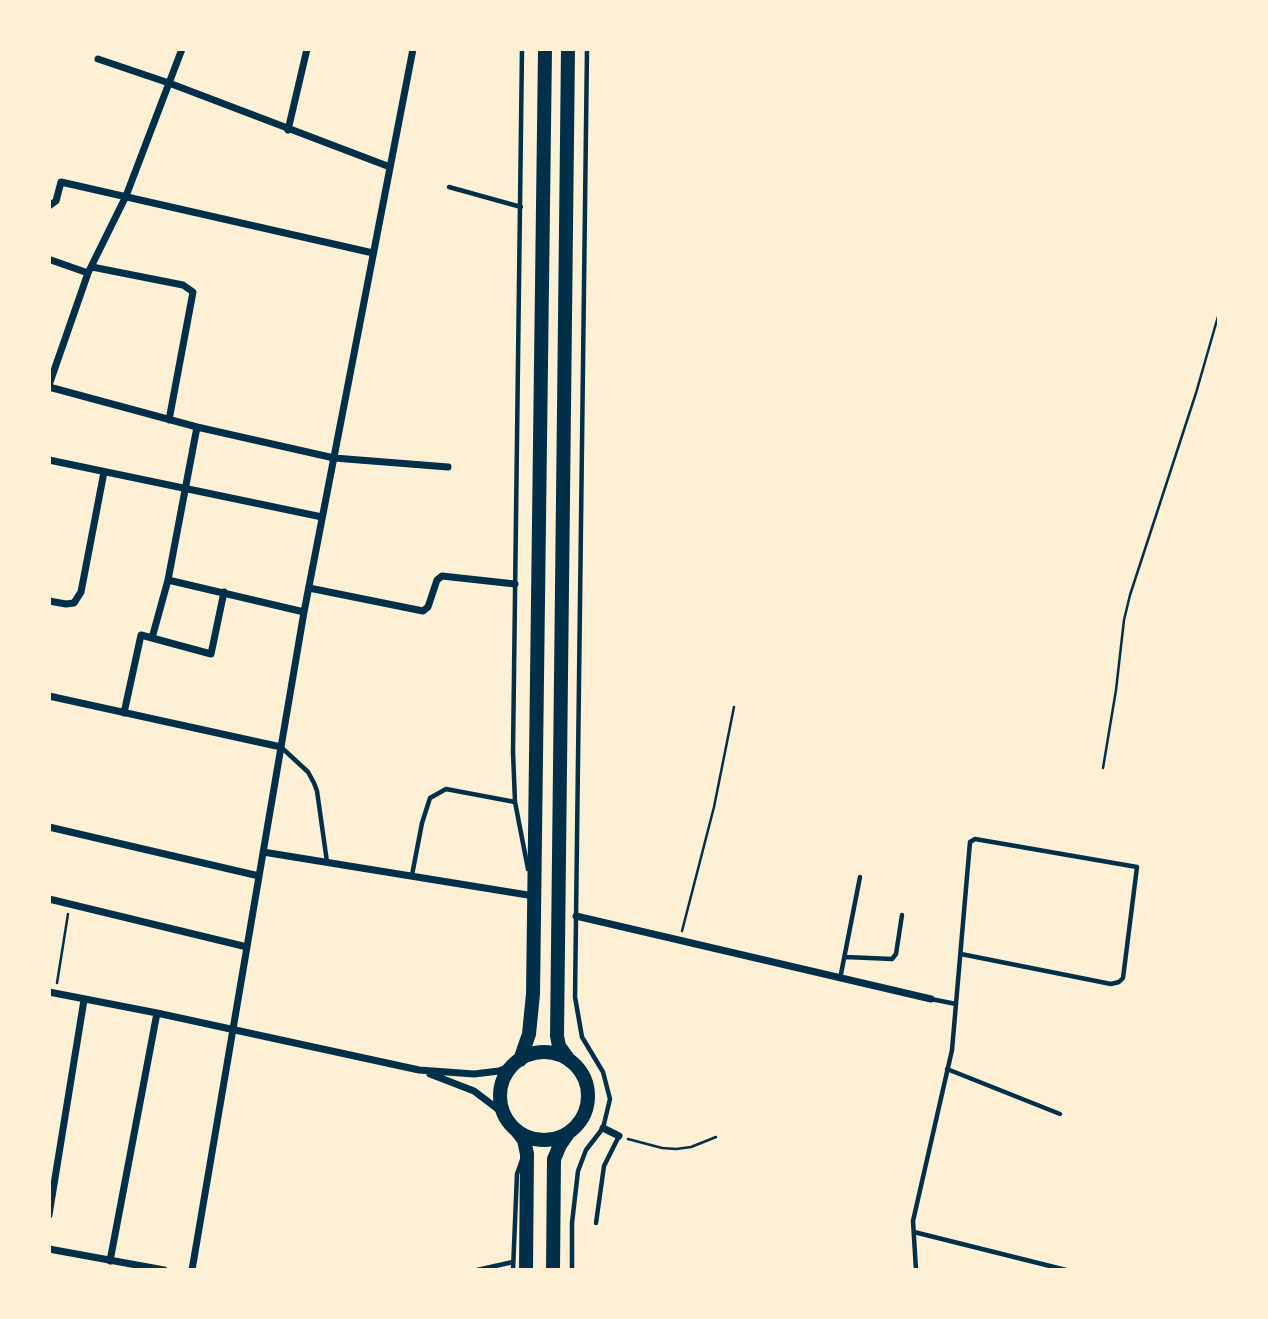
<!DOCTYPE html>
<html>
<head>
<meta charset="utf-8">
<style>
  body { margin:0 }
  #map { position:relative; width:1268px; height:1319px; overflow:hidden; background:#fdf0d5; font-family:Helvetica,sans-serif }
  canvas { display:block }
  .frame { position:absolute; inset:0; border:51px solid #fdf0d5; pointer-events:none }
</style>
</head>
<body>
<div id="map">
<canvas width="1268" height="1319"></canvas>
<div class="frame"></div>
</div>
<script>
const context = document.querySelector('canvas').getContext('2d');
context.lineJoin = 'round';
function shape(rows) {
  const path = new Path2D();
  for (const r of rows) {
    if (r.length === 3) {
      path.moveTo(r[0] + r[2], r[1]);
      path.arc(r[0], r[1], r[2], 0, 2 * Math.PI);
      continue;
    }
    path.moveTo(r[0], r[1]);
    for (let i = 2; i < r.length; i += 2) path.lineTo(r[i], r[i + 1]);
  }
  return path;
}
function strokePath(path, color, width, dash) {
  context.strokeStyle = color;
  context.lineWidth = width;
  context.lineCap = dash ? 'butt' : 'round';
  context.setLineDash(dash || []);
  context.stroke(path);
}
const path = shape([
  [1103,768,1116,690,1124,620,1130,595,1196,393,1219,313],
  [682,931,714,807,734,707],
  [57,983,68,914],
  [628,1139,662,1148,676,1149,691,1147,716,1137]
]);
const service = shape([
  [522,49,513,752,515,802,528,869],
  [449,187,521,207],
  [281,747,308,772,314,783,317,791,327,862],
  [412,875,422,823,430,798,446,789,515,802],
  [846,957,892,959,896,954,902,915],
  [840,979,860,877],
  [931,999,956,1004],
  [947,1069,1060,1114],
  [596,1223,604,1166,619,1136],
  [914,1232,1066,1270],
  [477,1270,513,1262],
  [513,1270,517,1174,522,1160],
  [572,1270,572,1223,578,1171,586,1150,603,1128,610,1099,603,1072,582,1037,575,997,587,49],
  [916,1270,913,1221,952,1050,970,842,975,839,1137,867,1123,978,1119,982,1111,984,961,954]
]);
const minor = shape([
  [98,59,169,83,390,167],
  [288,130,307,49],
  [49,206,56,201,61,182,373,253],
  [51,260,88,273],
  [92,267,183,285,193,292,169,420],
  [49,385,88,273,126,196,182,49],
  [49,387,197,427,334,458,448,467],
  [49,460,322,517],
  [168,580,304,612],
  [309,588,423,611,428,607,437,580,442,576,515,584],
  [49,601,66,604,74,603,81,592,104,472],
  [152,638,168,580,197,427],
  [49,696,281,747],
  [124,713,141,635,211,654,224,592],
  [49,827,259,876],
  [263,852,534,896],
  [49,899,247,947],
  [576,916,931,999],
  [49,992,157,1013,419,1070,474,1074,499,1071,514,1065],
  [430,1074,474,1091,503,1113],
  [603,1128,619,1136],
  [49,1215,84,1000],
  [49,1249,164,1270],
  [110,1261,157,1013],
  [192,1270,304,612,413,49]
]);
const primary = shape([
  [568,49,557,1036,559,1046,569,1060],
  [544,1096,44],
  [520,1060,529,1034,533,994,545,49],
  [517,1131,524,1140,527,1154,526,1270],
  [553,1270,554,1159,560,1145,567,1135]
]);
strokePath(path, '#003049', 2.5);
strokePath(service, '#003049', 4.5);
strokePath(minor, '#003049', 7);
strokePath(primary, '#003049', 14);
</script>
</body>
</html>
